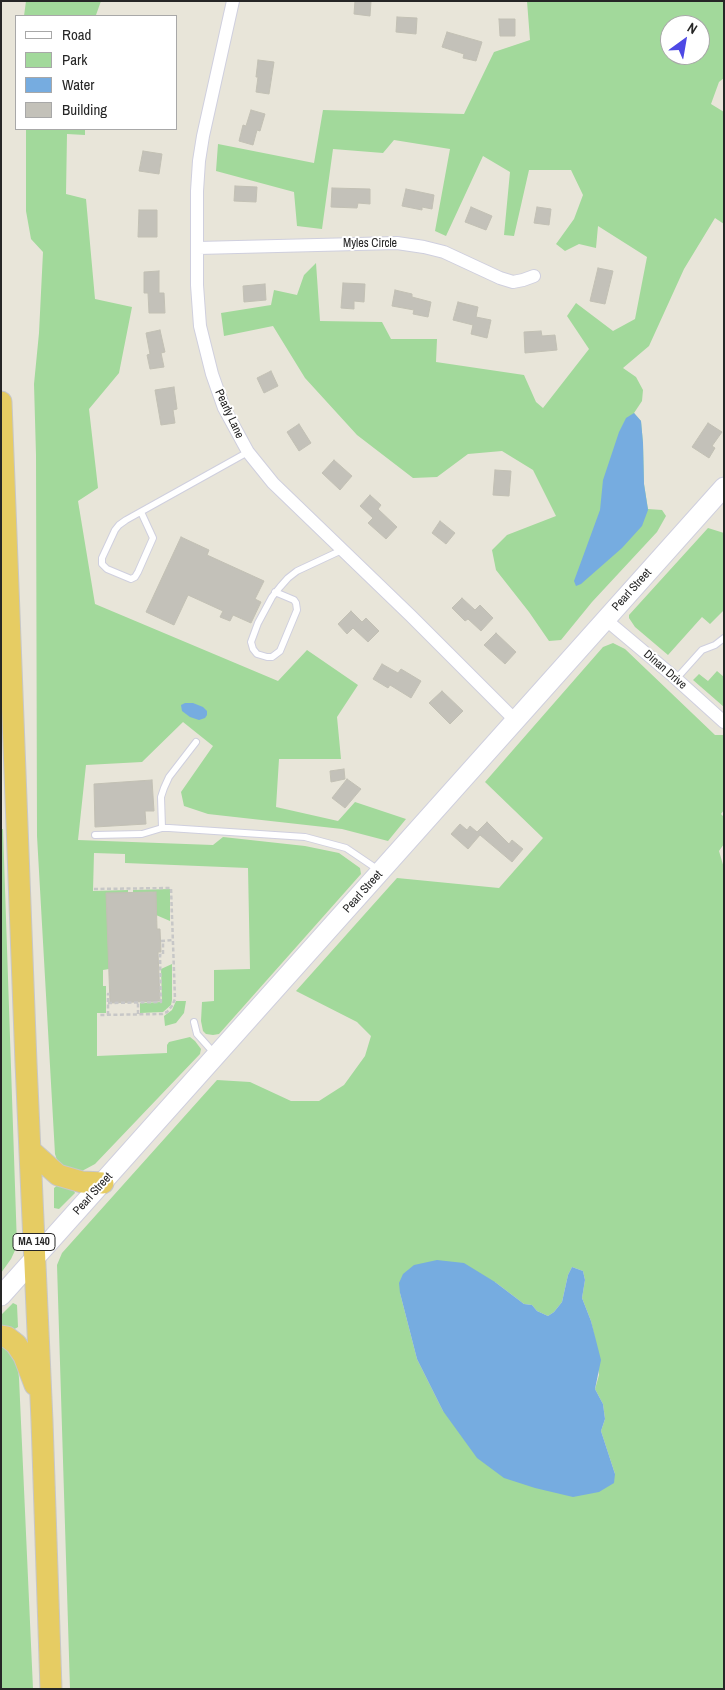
<!DOCTYPE html>
<html>
<head>
<meta charset="utf-8">
<style>
  body { margin:0 }
  #map { position:relative; width:725px; height:1690px; overflow:hidden; background:#e8e5d9; font-family:"Archivo Narrow",sans-serif }
  canvas { display:block }
  .frame { position:absolute; inset:0; border:2px solid #262626; pointer-events:none }
  .legend { position:absolute; left:15px; top:15px; width:162px; height:115px; box-sizing:border-box; background:#fff; border:1px solid #a8a8a8; margin:0; padding:6px 9px; list-style:none; font-size:15px; color:#262626 }
  .legend li { display:flex; align-items:center; gap:10px; height:25px }
  .legend b { width:25px; border:1px solid #a8a8a8 }
  .north { position:absolute; left:660px; top:15px; width:50px; height:50px; box-sizing:border-box; background:#fff; border:1px solid #a8a8a8; border-radius:50%; rotate:32deg; font-size:14px; font-weight:700; line-height:20px; text-align:center; color:#262626 }
  .north::after { content:''; display:block; margin:auto; width:18px; height:22px; background:#4e49e5; clip-path:polygon(50% 0,100% 100%,50% 72%,0 100%) }
</style>
</head>
<body>
<div id="map">
<canvas width="725" height="1690"></canvas>
<div class="frame"></div>
<ul class="legend">
<li><b style="height:6px;background:#fff"></b>Road</li>
<li><b style="height:14px;background:#a2d99b"></b>Park</li>
<li><b style="height:14px;background:#76ace0"></b>Water</li>
<li><b style="height:14px;background:#c3c1b9"></b>Building</li>
</ul>
<div class="north">N</div>
</div>
<script>
const context = document.querySelector('canvas').getContext('2d');
context.lineJoin = 'round';
function paint(path, color) {
  context.fillStyle = color;
  context.fill(path, 'evenodd');
}
function shape(rows) {
  const path = new Path2D();
  for (const r of rows) {
    path.moveTo(r[0], r[1]);
    for (let i = 2; i < r.length; i += 2) path.lineTo(r[i], r[i + 1]);
  }
  return path;
}
function strokePath(path, color, width, dash) {
  context.strokeStyle = color;
  context.lineWidth = width;
  context.lineCap = dash ? 'butt' : 'round';
  context.setLineDash(dash || []);
  context.stroke(path);
}
function write(font, color, halo, rows, align = 'center') {
  context.font = font + ' "Archivo Narrow",sans-serif';
  context.lineWidth = 4;
  context.setLineDash([]);
  context.textBaseline = 'middle';
  context.strokeStyle = halo;
  context.fillStyle = color;
  for (const [text, x, y, turn = 0] of rows) {
    context.save();
    context.translate(x, y);
    context.rotate((+turn || 0) * Math.PI / 180);
    context.textAlign = isNaN(turn) ? turn : align;
    if (halo) context.strokeText(text, 0, 0);
    context.fillText(text, 0, 0);
    context.restore();
  }
}
const green = shape([
  [26,1,101,1,96,15,101,16,24,16],
  [527,1,724,1,724,78,719,82,711,104,724,112,724,224,715,218,684,269,649,346,623,368,636,377,643,390,642,401,634,413,641,421,643,443,644,484,648,509,662,510,666,516,657,532,592,602,561,640,549,641,529,612,496,570,492,550,507,535,556,516,533,470,502,451,468,454,437,477,413,478,357,435,305,378,273,326,224,336,221,313,271,305,274,290,297,295,304,275,316,263,320,321,382,322,391,339,437,339,436,362,524,375,536,402,543,408,589,349,567,316,576,303,613,331,635,319,647,257,598,226,596,248,579,244,565,251,556,244,574,219,583,195,571,170,529,170,514,236,504,235,510,172,483,156,446,236,435,231,450,149,394,140,383,153,333,149,322,229,297,226,294,192,216,171,218,144,314,163,323,110,464,114,494,52,530,40],
  [670,25,700,25,700,55,670,55],
  [26,129,85,129,85,135,67,134,66,194,86,199,95,299,132,307,119,373,89,409,98,488,78,501,95,604,278,681,307,650,358,685,337,717,341,759,279,759,276,807,338,821,355,802,406,819,388,841,342,829,208,814,184,806,181,792,213,746,183,722,142,762,86,765,78,840,213,845,223,837,305,846,339,853,360,868,361,874,219,1034,213,1035,206,1034,203,1031,201,1021,202,1002,214,1001,214,970,250,969,248,868,125,863,125,854,94,853,93,891,128,890,128,893,109,969,103,970,103,986,106,986,106,1013,97,1013,97,1056,167,1053,167,1045,169,1042,190,1037,195,1041,201,1049,200,1054,95,1164,82,1171,68,1170,57,1160,55,1154,37,836,36,455,34,384,39,333,43,252,31,239,26,211],
  [708,528,724,533,724,610,710,624,702,617,668,655,635,627,629,618,629,615],
  [613,643,625,649,715,735,724,735,724,810,721,814,724,817,724,844,719,851,724,868,724,1689,70,1689,57,1265,62,1253,217,1080,250,1082,291,1101,319,1101,344,1085,365,1056,371,1036,357,1022,296,991,397,878,499,888,543,838,485,782,603,647],
  [572,1267,583,1271,585,1280,582,1298,591,1321,595,1340,599,1375,595,1389,603,1404,605,1419,601,1431,615,1474,443,1411,417,1359,400,1293,495,1282,524,1304,532,1305,537,1311,548,1316,554,1312,562,1302,568,1275],
  [717,671,724,677,724,707,693,680,699,674,708,681],
  [1,829,3,829,17,1246,11,1259,1,1273],
  [170,889,170,921,156,915,156,892,133,893,133,890],
  [172,964,172,1000,171,1005,163,1012,140,1013,140,1003,162,1002,161,969],
  [176,1001,186,1001,184,1013,176,1023,165,1026,164,1016,172,1010],
  [60,1183,72,1187,75,1193,59,1209,54,1208,54,1188],
  [13,1303,17,1305,18,1327,13,1330,1,1325,1,1315],
  [1,1343,17,1360,19,1378,33,1689,1,1689]
]);
const water = shape([
  [634,413,641,421,643,443,644,484,648,510,642,526,622,548,581,584,576,586,574,581,600,510,603,480,619,432,626,418],
  [185,703,193,703,203,707,207,711,207,715,205,718,199,720,190,717,182,711,181,705],
  [437,1260,464,1263,495,1282,524,1304,532,1305,537,1311,548,1316,554,1312,562,1302,568,1275,572,1267,583,1271,585,1280,582,1298,591,1321,601,1360,595,1389,603,1404,605,1419,601,1431,615,1474,614,1483,599,1492,573,1497,535,1488,504,1478,477,1458,443,1411,417,1359,400,1293,399,1283,403,1274,414,1265]
]);
const building = shape([
  [355,1,371,1,370,16,354,14,355,1],
  [397,17,417,18,416,34,396,32,397,17],
  [499,19,515,19,515,36,500,36,499,19],
  [447,32,482,42,476,61,463,58,464,54,442,47,447,32],
  [258,60,274,62,269,94,256,92,258,77,256,77,258,60],
  [251,110,265,114,260,131,257,130,253,145,239,141,243,125,246,126,251,110],
  [143,151,162,154,159,174,139,171,143,151],
  [235,186,257,187,256,202,234,201,235,186],
  [332,188,370,189,370,204,358,203,357,208,331,207,332,188],
  [406,189,434,195,432,209,422,207,422,210,402,206,406,189],
  [471,207,492,216,486,230,465,222,471,207],
  [537,207,551,209,549,225,534,223,537,207],
  [139,210,157,210,157,237,138,237,139,210],
  [598,268,613,271,605,304,590,301,598,268],
  [159,271,159,293,164,293,165,313,149,313,148,293,144,293,144,272,159,271],
  [343,283,365,284,364,302,354,301,354,309,341,308,343,283],
  [265,284,266,300,244,302,243,286,265,284],
  [395,290,412,294,412,297,431,302,428,317,413,314,414,310,392,306,395,290],
  [458,302,478,307,476,317,491,320,487,338,471,334,473,325,453,320,458,302],
  [160,330,165,352,161,353,164,367,150,369,147,355,150,354,146,333,160,330],
  [541,331,542,336,555,335,557,350,525,353,524,332,541,331],
  [271,371,278,386,264,393,257,378,271,371],
  [174,387,177,409,173,410,175,423,161,425,155,390,174,387],
  [708,423,722,432,712,446,715,448,709,458,692,447,708,423],
  [299,424,311,443,299,451,287,432,299,424],
  [334,460,352,476,340,490,322,473,334,460],
  [495,470,511,471,509,496,493,495,495,470],
  [370,495,381,505,378,509,397,527,386,539,368,523,373,518,360,506,370,495],
  [440,521,455,533,446,544,432,533,440,521],
  [181,537,209,550,207,555,264,581,255,599,261,602,251,623,233,615,230,621,220,617,223,611,188,595,174,625,146,612,181,537],
  [462,598,475,610,480,605,493,618,481,631,468,619,465,621,452,608,462,598],
  [351,611,362,622,366,618,379,631,368,642,353,628,347,634,338,624,351,611],
  [496,633,516,652,505,664,484,645,496,633],
  [382,664,398,673,401,669,421,681,411,698,390,685,388,688,373,679,382,664],
  [442,691,463,711,450,724,429,703,442,691],
  [344,769,345,779,331,782,330,771,344,769],
  [347,779,361,789,345,808,332,798,347,779],
  [152,780,154,811,145,811,146,824,95,827,94,784,152,780],
  [487,822,509,844,512,840,523,849,512,862,480,835,468,849,451,834,460,824,467,830,470,826,477,832,487,822],
  [156,892,157,929,160,929,161,952,158,952,160,1001,110,1003,106,893,156,892]
]);
const path = shape([
  [94,889,171,888,175,999,172,1006,167,1012,162,1014,98,1015],
  [161,941,173,940],
  [108,1003,161,1002,160,955,163,955,163,941],
  [138,1014,138,1003],
  [108,1015,108,994,110,994]
]);
const service = shape([
  [141,512,153,538,138,572,135,577,131,579,107,569,102,564,102,558,115,530,119,525,126,520,248,452],
  [275,592,294,600,296,603,297,610,280,651,272,657,267,657,257,654,253,649,251,642,258,623,272,597,280,587,288,578,297,571,342,550],
  [676,679,702,650,715,645,724,638],
  [162,828,161,797,164,788,169,777,196,742],
  [95,835,142,834,162,828,169,828,305,837,346,848,380,871],
  [194,1022,197,1034,214,1053]
]);
const minor = shape([
  [233,1,203,136,199,161,197,191,197,285,200,326,212,374,224,408,248,452,273,483,411,616,515,720],
  [198,248,397,243,424,247,444,252,500,278,513,282,523,280,534,276],
  [605,619,673,676,724,722]
]);
const secondary = shape([
  [1,1296,724,487]
]);
const trunk = shape([
  [1,402,26,1063,42,1421,51,1689],
  [30,1150,58,1175,82,1182,103,1183],
  [1,1336,7,1337,16,1344,24,1356,35,1385]
]);
const shields = [
  [34,1242,42]
];
const shieldNames = [
  ["MA 140",34,1242]
];
const streetNames = [
  ["Myles Circle",370,244],
  ["Pearly Lane",229,414,65],
  ["Pearl Street",632,590,-48],
  ["Dinan Drive",665,670,41],
  ["Pearl Street",363,892,-48],
  ["Pearl Street",93,1194,-48]
];
paint(green, '#a2d99b');
paint(water, '#76ace0');
paint(building, '#c3c1b9');
strokePath(building, '#c2c0b4', 1);
strokePath(service, '#cfcfde', 8);
strokePath(minor, '#cfcfde', 14);
strokePath(secondary, '#cfcfde', 21);
strokePath(trunk, '#c7c7c7', 23);
strokePath(path, '#c7c7c7', 2.5, [4, 2.5]);
strokePath(service, '#fff', 6);
strokePath(minor, '#fff', 12);
strokePath(secondary, '#fff', 19);
strokePath(trunk, '#e6cc63', 21);
for (const [x, y, w] of shields) {
  const box = new Path2D();
  box.roundRect(x - w / 2, y - 8.5, w, 17, 4);
  context.fillStyle = '#fff';
  context.fill(box);
  strokePath(box, '#262626', 1);
}
write('bold 11px', '#262626', null, shieldNames);
write('12px', '#262626', '#fff', streetNames);
</script>
</body>
</html>
